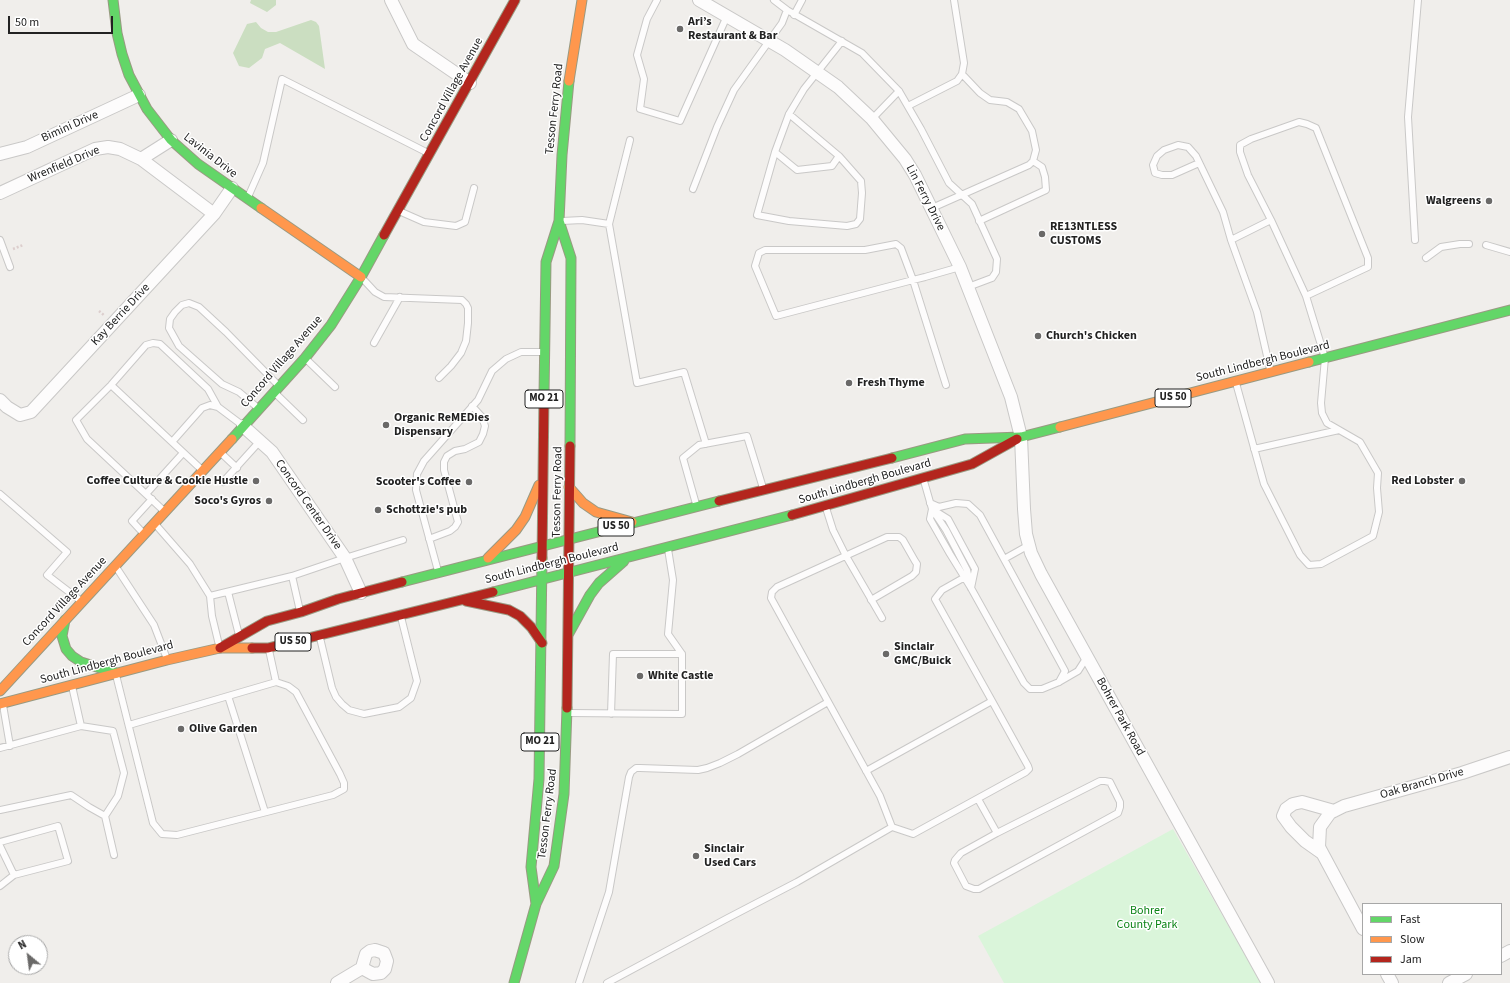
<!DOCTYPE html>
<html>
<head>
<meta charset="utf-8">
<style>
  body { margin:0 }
  #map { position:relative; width:1510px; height:983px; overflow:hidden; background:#f0eeeb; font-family:"Source Sans 3",sans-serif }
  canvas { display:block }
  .legend { position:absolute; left:1362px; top:903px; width:140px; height:72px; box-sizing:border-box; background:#fff; border:1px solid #a7a7a7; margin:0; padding:5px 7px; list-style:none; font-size:12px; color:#222 }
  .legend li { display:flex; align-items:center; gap:8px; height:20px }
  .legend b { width:20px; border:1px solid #a7a7a7 }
  .north { position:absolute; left:8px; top:935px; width:40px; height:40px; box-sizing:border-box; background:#fff; border:1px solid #a7a7a7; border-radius:50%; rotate:331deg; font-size:11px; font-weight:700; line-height:16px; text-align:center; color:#222 }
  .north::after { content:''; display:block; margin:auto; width:14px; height:18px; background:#6a6968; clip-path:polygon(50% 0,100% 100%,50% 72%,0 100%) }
  .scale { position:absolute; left:8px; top:16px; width:105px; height:18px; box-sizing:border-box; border:2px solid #222; border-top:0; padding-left:5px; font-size:12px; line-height:14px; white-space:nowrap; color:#222; -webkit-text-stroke:3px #fff; paint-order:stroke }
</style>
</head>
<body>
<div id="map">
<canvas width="1510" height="983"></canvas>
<ul class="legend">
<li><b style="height:5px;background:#63d668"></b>Fast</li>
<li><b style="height:5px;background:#ff974d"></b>Slow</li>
<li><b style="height:5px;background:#b3261e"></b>Jam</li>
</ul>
<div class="north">N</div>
<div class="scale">50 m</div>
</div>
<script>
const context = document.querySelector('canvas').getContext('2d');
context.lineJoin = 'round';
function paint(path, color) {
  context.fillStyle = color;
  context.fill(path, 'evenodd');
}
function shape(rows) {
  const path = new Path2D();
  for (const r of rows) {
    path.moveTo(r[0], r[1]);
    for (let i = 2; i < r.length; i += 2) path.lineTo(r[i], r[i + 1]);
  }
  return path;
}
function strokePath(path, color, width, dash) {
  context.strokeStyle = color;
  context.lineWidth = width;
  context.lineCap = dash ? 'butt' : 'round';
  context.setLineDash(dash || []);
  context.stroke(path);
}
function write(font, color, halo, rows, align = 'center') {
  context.font = font + ' "Source Sans 3",sans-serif';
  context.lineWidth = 3;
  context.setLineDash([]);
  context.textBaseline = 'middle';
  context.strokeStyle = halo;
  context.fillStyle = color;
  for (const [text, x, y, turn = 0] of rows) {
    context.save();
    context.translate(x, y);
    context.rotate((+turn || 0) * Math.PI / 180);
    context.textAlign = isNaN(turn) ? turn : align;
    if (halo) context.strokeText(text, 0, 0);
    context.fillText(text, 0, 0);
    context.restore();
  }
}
const forest = shape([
  [251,0,276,0,276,5,267,12,250,3],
  [311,20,316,22,319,26,325,69,280,43,265,49,262,58,249,68,239,66,233,53,247,24,256,22,261,28,268,32,276,32]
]);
const park = shape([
  [1173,829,1261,983,1004,983,978,936]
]);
const path = shape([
  [13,249,23,245],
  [99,311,105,316]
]);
const lane = shape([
  [657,0,647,19,637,55,644,79,640,109,680,121,727,16],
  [787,10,862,53,899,91,921,129,949,183,972,204,997,259,996,272,992,278,968,287],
  [794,15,802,0],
  [908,106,957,81,962,74,964,63,954,0],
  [789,114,839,156,832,166,797,170,775,152,789,114,804,89,842,41],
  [872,119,899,91],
  [775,152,757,215,789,221,847,226,856,224,860,219,862,193,861,181,839,156],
  [1199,163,1172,175,1162,175,1155,173,1153,165,1157,156,1164,150,1178,145,1188,147,1196,156,1223,212,1231,240,1257,312,1270,369],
  [693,189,717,127,734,90,782,23,787,10,774,0],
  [248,197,263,163,282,79,428,153],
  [932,208,1029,165,1033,161,1036,150,1032,131,1019,109,1007,102,990,100,980,93,962,74],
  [399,211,424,222,456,226,465,222,474,188],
  [1271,220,1306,296],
  [562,221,582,220,609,224,637,383,684,372,706,444],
  [979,221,1046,190,1045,177,1042,167,1033,161],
  [609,224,630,140],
  [0,240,10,267],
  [1231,240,1271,220,1248,175,1240,152,1240,145,1251,139,1299,122,1307,124,1316,128,1368,258,1368,267,1306,296,1325,358,1321,403,1322,413,1327,423,1360,442,1378,473,1377,488,1379,512,1373,536,1321,564,1309,565,1300,555,1264,484,1236,383],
  [1415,240,1408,117,1418,0],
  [1486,245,1510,252],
  [1426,258,1441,247,1460,244,1469,244],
  [362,278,375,292,384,297,462,300,466,304,468,308,468,323,466,341,461,353,451,366,439,378],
  [374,343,400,297],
  [306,359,335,387],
  [111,385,202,470],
  [946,385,913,280,901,248,896,244,865,250,765,250,759,253,755,266,776,316,913,280,925,277,960,267],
  [275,393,303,420],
  [258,408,239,392,222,384,179,346,169,328,170,319,175,312,182,305,189,303,199,307,226,332,279,386],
  [172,442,202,408,210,405,218,407],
  [1254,449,1339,430],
  [221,453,237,468],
  [924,481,932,509,946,530,967,570,970,583],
  [223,482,260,441],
  [0,494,67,552,47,575,81,601],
  [146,494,183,453],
  [930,503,939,507,956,503,968,504,980,515,1065,671,1059,682],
  [696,504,683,458,699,445,747,436,763,488],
  [826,508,833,530,846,556,882,618],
  [164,511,87,439,76,420,111,385,146,345,153,343,160,344,208,389,218,407,242,425],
  [156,525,190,564,210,596,292,576,345,558,403,540],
  [143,533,132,521,152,499],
  [429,539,450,531,455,527,458,522,444,470,444,462,447,456,455,451,465,449,479,442,483,434,485,426,482,417,472,406],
  [1004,559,1029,545],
  [116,567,154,625,167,659],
  [438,571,416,490,417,474,424,461,478,400,492,371,506,359,521,352,543,352],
  [292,576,300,611],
  [965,577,942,590,935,599,992,701],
  [971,588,975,569,948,519,932,509,930,519,950,554,971,588,1024,683,1030,689,1042,689,1059,682,1078,671,1087,657],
  [228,592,239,635],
  [210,596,212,616,219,645],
  [320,638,332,688,336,697,342,704,349,710,364,714,399,707,411,698,417,681,401,617],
  [269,650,276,682],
  [116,675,153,823,162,834,177,835,333,795,344,789,344,783,340,774,296,692,288,686,276,682,129,725],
  [72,686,81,726],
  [228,696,265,812],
  [3,705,10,746],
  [569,713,682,714,682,654,668,634,673,580,668,549],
  [611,714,613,654,682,654],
  [0,748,81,726,113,731,124,773,118,796,105,816,114,855],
  [866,771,992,701,1028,766,1029,769,1026,772,913,834,892,827],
  [978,799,997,833,961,853,955,860,954,863,966,886,974,889,979,889,986,885,1118,813,1120,807,1120,802,1110,782,1105,781,1100,781,997,833],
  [0,810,71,795,89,807,105,816],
  [0,842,58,826,68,861,14,875,0,886],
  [0,846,14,875],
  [579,983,609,892,629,777,631,772,636,768,640,768,698,770,707,768,720,763,738,754,828,702],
  [607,983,726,919,797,882,892,827,880,796,771,598,772,592,777,587,887,537,899,537,903,540,915,561,917,564,916,572,912,576,871,600]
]);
const street = shape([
  [391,0,413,44,470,83],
  [699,0,785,50,838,87,872,119,905,159,915,175,960,267,1011,397,1021,437,1024,509,1026,534,1031,553,1041,574,1268,983],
  [0,154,27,147,139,95],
  [141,159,214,214],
  [0,193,95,149,108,147,120,149,141,159,171,140],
  [0,400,7,407,20,415,31,412,214,214,232,188],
  [243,426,272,452,345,558,361,593],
  [1322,853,1305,841,1291,827,1283,816,1286,809,1293,804,1302,802,1334,811],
  [1363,929,1319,847,1320,827,1330,813,1344,806,1462,773,1510,757],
  [375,950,384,953,387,961,385,969,381,973,373,974,362,968,363,964,366,954,370,951,375,950],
  [1501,956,1510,951],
  [1387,974,1392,983],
  [337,983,362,968],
  [1449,983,1466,974]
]);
const fast = shape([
  [113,0,117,33,122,54,129,75,147,109,171,140,198,164,261,208],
  [559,221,571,258,570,446],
  [1309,362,1510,310],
  [544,395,546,262,559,221,562,155,569,81],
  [232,439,305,358,331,325,361,277,384,235],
  [892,458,965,439,1021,437,1060,427],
  [402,582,719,501],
  [493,592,792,515],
  [65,620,62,636,66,649,72,656,81,662,116,673],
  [569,633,590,595,599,583,624,561],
  [536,904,531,867,539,779,542,558],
  [514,983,536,904,554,866,564,794,567,708]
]);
const slow = shape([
  [569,81,582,0],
  [261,208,361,277],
  [1060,427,1309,362],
  [569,487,583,503,596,512,632,522],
  [488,558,516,530,525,517,539,485],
  [0,691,232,439],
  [0,704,167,660,220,648,252,648]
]);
const jam = shape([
  [384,235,515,0],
  [719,501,892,458],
  [792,515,972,464,1017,439],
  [542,558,544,395],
  [466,601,509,610,520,616,531,627,542,643],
  [220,648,267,621,301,612,338,599,402,582],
  [252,648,268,648,493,592],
  [567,708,570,446]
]);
const markers = [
  [680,29,4,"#6a6968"],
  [1489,201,4,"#6a6968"],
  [1042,234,4,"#6a6968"],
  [1038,336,4,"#6a6968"],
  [849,383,4,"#6a6968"],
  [386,425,4,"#6a6968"],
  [256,481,4,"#6a6968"],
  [1462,481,4,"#6a6968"],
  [469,482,4,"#6a6968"],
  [269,501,4,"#6a6968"],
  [378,510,4,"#6a6968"],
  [886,654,4,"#6a6968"],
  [640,676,4,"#6a6968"],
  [181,729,4,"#6a6968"],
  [696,856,4,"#6a6968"]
];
const shields = [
  [1173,398,36],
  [544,399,38],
  [616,527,36],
  [293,642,36],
  [540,742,38]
];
const shieldNames = [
  ["US 50",1173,398],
  ["MO 21",544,399],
  ["US 50",616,527],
  ["US 50",293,642],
  ["MO 21",540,742]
];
const poiNames = [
  ["Ari’s",688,22],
  ["Restaurant & Bar",688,36],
  ["Walgreens",1481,201,"right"],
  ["RE13NTLESS",1050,227],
  ["CUSTOMS",1050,241],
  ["Church's Chicken",1046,336],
  ["Fresh Thyme",857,383],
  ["Organic ReMEDies",394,418],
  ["Dispensary",394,432],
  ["Coffee Culture & Cookie Hustle",248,481,"right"],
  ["Red Lobster",1454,481,"right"],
  ["Scooter's Coffee",461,482,"right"],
  ["Soco's Gyros",261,501,"right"],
  ["Schottzie's pub",386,510],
  ["Sinclair",894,647],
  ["GMC/Buick",894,661],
  ["White Castle",648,676],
  ["Olive Garden",189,729],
  ["Sinclair",704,849],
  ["Used Cars",704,863]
];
const streetNames = [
  ["Concord Village Avenue",452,90,-61],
  ["Tesson Ferry Road",555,109,-84],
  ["Bimini Drive",70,127,-24],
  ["Lavinia Drive",210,156,38],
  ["Wrenfield Drive",64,165,-23],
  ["Lin Ferry Drive",925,198,63],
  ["Kay Berrie Drive",121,315,-47],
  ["Concord Village Avenue",282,362,-49],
  ["South Lindbergh Boulevard",1263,362,-14],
  ["South Lindbergh Boulevard",865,482,-16],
  ["Tesson Ferry Road",558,492,-89],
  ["Concord Center Drive",308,505,55],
  ["South Lindbergh Boulevard",552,564,-14],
  ["Concord Village Avenue",65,602,-47],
  ["South Lindbergh Boulevard",107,663,-15],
  ["Bohrer Park Road",1120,717,61],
  ["Oak Branch Drive",1422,784,-16],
  ["Tesson Ferry Road",548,814,-83]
];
const parkNames = [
  ["Bohrer",1147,911],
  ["County Park",1147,925]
];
paint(forest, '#cbdec1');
paint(park, '#daf5da');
strokePath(lane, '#c9c8c7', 8);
strokePath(street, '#c9c8c7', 14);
strokePath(fast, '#999a82', 11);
strokePath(slow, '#999a82', 11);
strokePath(jam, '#999a82', 11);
strokePath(path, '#dccecd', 2.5, [2, 2]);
strokePath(lane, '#fdfcfc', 6);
strokePath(street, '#fdfcfc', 12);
strokePath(fast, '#63d668', 9);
strokePath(slow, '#ff974d', 9);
strokePath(jam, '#b3261e', 9);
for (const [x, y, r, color] of markers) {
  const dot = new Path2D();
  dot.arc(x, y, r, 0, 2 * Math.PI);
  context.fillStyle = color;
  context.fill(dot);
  strokePath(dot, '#fff', 1.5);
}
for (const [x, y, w] of shields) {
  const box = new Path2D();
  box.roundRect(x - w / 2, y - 9, w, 18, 3);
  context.fillStyle = '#fff';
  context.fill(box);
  strokePath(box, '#222', 1);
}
write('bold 11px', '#222', null, shieldNames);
write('bold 12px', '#222', '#fff', poiNames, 'left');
write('12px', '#222', '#fff', streetNames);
write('12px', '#0c8416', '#fff', parkNames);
</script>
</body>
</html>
